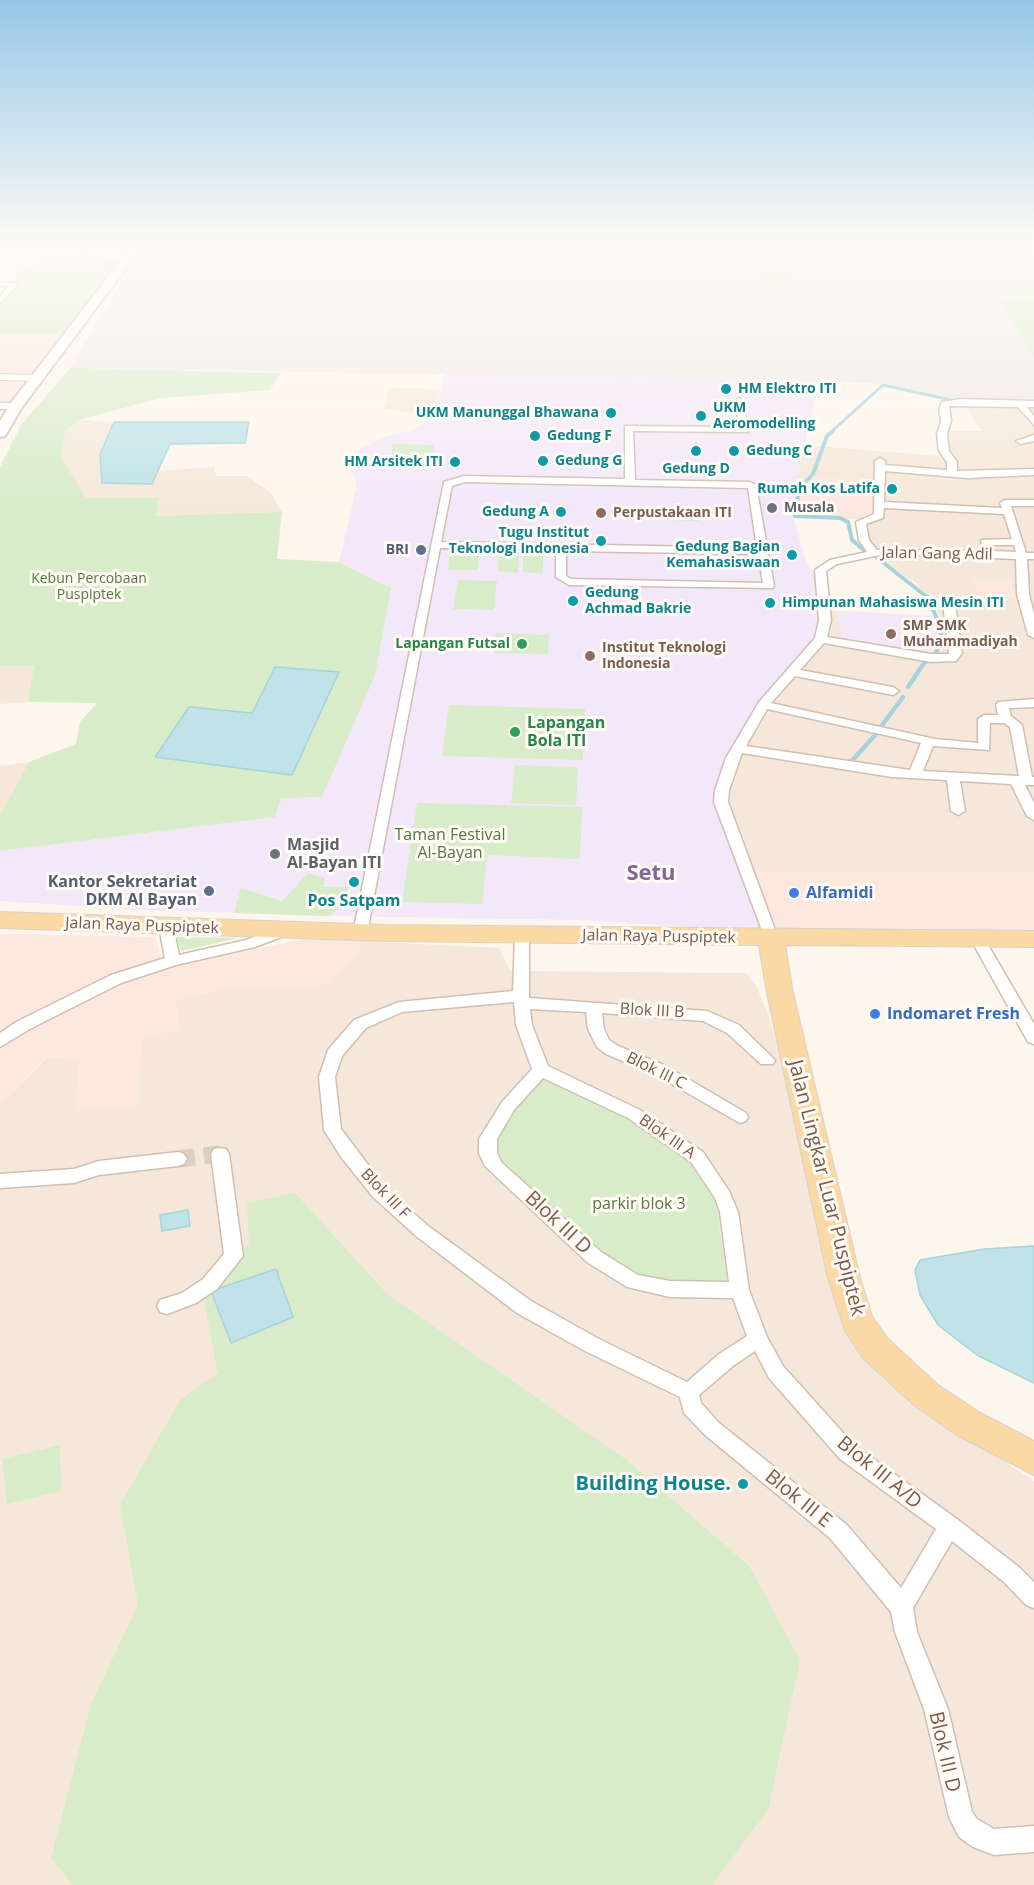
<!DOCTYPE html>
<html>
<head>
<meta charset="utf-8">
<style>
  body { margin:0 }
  canvas { display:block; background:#fdf6ec }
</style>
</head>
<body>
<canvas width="1034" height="1885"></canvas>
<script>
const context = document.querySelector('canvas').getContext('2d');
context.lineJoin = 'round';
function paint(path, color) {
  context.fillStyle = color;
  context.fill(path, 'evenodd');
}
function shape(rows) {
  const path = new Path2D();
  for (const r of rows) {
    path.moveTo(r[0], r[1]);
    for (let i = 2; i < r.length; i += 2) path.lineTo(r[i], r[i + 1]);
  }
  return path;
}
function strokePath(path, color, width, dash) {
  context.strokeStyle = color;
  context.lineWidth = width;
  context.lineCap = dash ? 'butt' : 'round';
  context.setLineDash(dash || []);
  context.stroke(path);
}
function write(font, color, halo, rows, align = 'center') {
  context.font = font + ' "Open Sans",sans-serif';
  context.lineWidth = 6;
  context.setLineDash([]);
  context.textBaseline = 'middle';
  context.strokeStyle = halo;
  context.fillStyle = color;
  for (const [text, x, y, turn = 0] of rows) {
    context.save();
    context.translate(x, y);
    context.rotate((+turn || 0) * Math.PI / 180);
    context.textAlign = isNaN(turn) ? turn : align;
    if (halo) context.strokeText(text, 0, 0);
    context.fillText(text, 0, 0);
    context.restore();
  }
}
const residential = shape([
  [142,247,1034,247,1034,871,742,871,711,793,759,704,823,610,941,617,917,584,868,552,857,519,793,517,795,486,804,445,950,457,944,431,982,431,961,400,889,384,820,380,70,368],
  [389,388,440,389,434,416,385,409],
  [78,420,114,422,100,454,152,484,158,471,214,467,216,476,247,476,271,493,282,512,155,516,160,498,85,498,60,456,65,432],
  [0,666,34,666,28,702,0,704],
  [29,762,0,815,0,766],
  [361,941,499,948,511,971,746,973,756,986,768,1013,866,1354,935,1415,1034,1481,1034,1885,0,1885,0,1105,47,1057,79,1059,141,1038,176,999,237,986,319,988,357,953]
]);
const commercial = shape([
  [0,334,72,334,21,405,0,405],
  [812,476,877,481,875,517,795,515,799,489],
  [973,579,1011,582,1013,589,1020,590,1022,598,979,596],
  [742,871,1034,871,1034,934,760,931],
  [9,934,155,937,164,969,307,938,361,941,357,953,319,988,237,986,176,999,179,1030,141,1038,140,1105,76,1111,79,1059,46,1057,0,1105,0,935]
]);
const industrial = shape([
  [142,247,1034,247,1034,402,961,400,889,384,820,380,70,368]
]);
const education = shape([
  [444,374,820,380,795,486,793,517,807,564,820,581,826,629,759,704,712,793,742,871,760,931,579,920,328,916,124,909,0,901,0,851,275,817,281,798,391,588,339,562,357,485,351,467,358,450,384,437,413,430,434,416],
  [837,611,938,616,941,627,940,643,937,643,935,655,917,653,914,650,886,648,885,646,842,640]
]);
const green = shape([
  [756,247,785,247,791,285,760,284],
  [46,255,126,257,72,334,0,334,0,299,21,270],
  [998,299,1034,299,1034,354],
  [70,368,281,373,270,390,161,398,78,420,65,432,60,456,86,498,160,498,155,516,282,512,277,559,339,562,391,588,375,675,322,797,281,798,275,817,0,851,0,815,29,762,76,744,80,722,97,703,28,702,34,666,0,666,0,467,21,425],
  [393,444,434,445,431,461,390,460],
  [504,505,541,505,540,518,503,517],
  [661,508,698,508,699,521,662,520],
  [450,550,479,550,478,570,448,570],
  [499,552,519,554,518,573,498,571],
  [523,553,543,555,543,574,523,572],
  [458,580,497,581,494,610,453,609],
  [496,633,549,635,548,654,494,653],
  [449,705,585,709,583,760,442,756],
  [515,765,578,767,576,805,511,803],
  [417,803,582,807,580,859,487,855,482,904,402,902],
  [308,873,325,878,323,887,349,887,342,906,328,916,234,913,241,888,282,901],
  [176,937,179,937,239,938,181,951],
  [543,1073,636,1117,704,1169,717,1210,727,1280,662,1284,631,1276,594,1254,562,1213,493,1160,489,1144,512,1103],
  [295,1193,387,1294,628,1461,749,1566,800,1660,768,1810,712,1885,73,1885,51,1858,91,1704,138,1605,120,1505,180,1400,218,1373,204,1301,249,1243,247,1203],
  [60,1445,61,1491,7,1504,2,1459]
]);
const water = shape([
  [114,422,249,422,245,443,170,444,152,484,102,483,100,454,114,422],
  [275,667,339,672,292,775,155,757,189,707,252,713,275,667],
  [188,1210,190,1226,162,1231,160,1215,188,1210],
  [1034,1246,1034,1383,977,1355,938,1325,920,1295,915,1270,920,1260,984,1249,1034,1246],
  [276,1269,293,1317,231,1343,211,1291,276,1269]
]);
const streamFar2 = shape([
  [831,432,883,385,956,401]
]);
const streamFar1 = shape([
  [833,431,827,436,813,474,799,489,795,516,840,518,848,522,852,540,865,551],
  [876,557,927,597,941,627,941,641,935,655],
  [919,670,925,662]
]);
const stream = shape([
  [908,687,920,669],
  [880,728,903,697],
  [848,765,877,733]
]);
const minorTunnel = shape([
  [178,1159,220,1154]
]);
const minor = shape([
  [44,255,129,256,133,258,129,260,41,259,44,255],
  [0,282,19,284,0,303,0,296,9,286,0,286,0,282],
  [739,398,743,401,748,432,633,431,635,480,750,482,756,485,774,586,773,588,569,585,556,577,556,550,440,548,367,933,360,938,355,936,353,933,444,482,464,476,625,479,625,426,740,427,735,401,739,398],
  [465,482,748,488,757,548,441,542,452,486,465,482],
  [566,551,758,554,763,583,571,579,566,576,566,551],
  [961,399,1034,401,1034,407,1027,407,1034,416,1034,425,1018,407,949,406,951,421,947,434,949,451,957,462,957,471,1034,469,1034,475,968,478,885,471,884,502,1002,508,1000,503,1005,500,1034,500,1034,506,1011,506,1026,553,1034,553,1034,559,1027,559,1029,594,1034,614,1034,638,1028,635,1017,594,1016,559,885,554,837,564,826,571,831,620,827,637,931,654,949,654,943,604,949,601,955,604,962,653,956,661,931,662,824,643,800,670,893,687,899,691,893,695,795,676,771,703,935,739,978,743,978,719,984,715,998,715,996,705,998,702,1034,699,1034,707,1009,708,1011,716,1022,725,1032,777,1034,777,1034,785,1025,785,1034,803,1034,820,1027,816,1011,784,960,781,965,811,958,815,951,811,947,780,892,777,742,753,729,790,728,802,778,938,771,943,766,941,714,802,715,790,726,758,759,702,815,638,819,620,815,570,830,560,867,552,859,540,856,522,874,514,875,461,880,458,885,461,885,465,947,470,947,462,939,451,937,434,941,421,939,409,942,402,961,399],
  [884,508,1004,514,1012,539,981,540,983,551,877,550,869,540,866,524,883,518,884,508],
  [991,545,1014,545,1016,552,993,551,991,545],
  [767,709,921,743,910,770,746,746,767,709],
  [990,723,1004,723,1010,727,1019,776,923,771,933,746,989,750,990,723],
  [0,403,16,403,20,406,16,409,0,409,0,403],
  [1034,435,1034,441,1021,444,1016,441,1034,435],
  [166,922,173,927,179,955,246,940,284,926,291,931,289,934,255,947,176,965,121,983,28,1030,0,1047,0,1033,16,1022,111,975,165,958,159,927,166,922],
  [522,931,529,936,529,998,707,1011,739,1025,775,1060,773,1064,761,1064,727,1033,703,1021,602,1013,604,1029,609,1040,618,1046,666,1066,746,1113,748,1117,746,1121,740,1123,654,1074,606,1054,597,1047,588,1029,586,1012,530,1009,532,1025,548,1066,640,1110,703,1152,729,1191,738,1212,749,1290,767,1337,783,1366,854,1445,957,1519,1020,1568,1034,1582,1034,1608,1026,1605,1004,1582,952,1541,913,1608,917,1632,948,1709,972,1812,977,1819,994,1829,1034,1826,1034,1852,994,1855,973,1847,959,1837,949,1817,924,1709,895,1632,891,1612,830,1538,705,1435,684,1413,680,1397,585,1351,517,1313,416,1236,373,1197,341,1157,324,1130,319,1077,328,1050,354,1020,399,1002,513,991,515,936,522,931],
  [514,1002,516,1025,532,1069,502,1102,479,1139,479,1153,485,1166,587,1262,627,1287,670,1297,733,1298,747,1336,719,1354,687,1382,599,1339,531,1301,428,1226,385,1187,341,1129,335,1077,342,1056,366,1028,402,1012,514,1002],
  [543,1078,628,1118,691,1162,715,1198,720,1212,729,1282,670,1281,638,1275,601,1252,501,1162,497,1153,497,1139,514,1110,543,1078],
  [755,1351,769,1378,840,1459,936,1529,901,1588,846,1524,719,1423,701,1403,699,1395,733,1366,755,1351],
  [977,933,984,938,1034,1024,1034,1044,1028,1042,970,938,977,933],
  [220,1148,226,1149,229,1154,243,1256,217,1289,196,1303,167,1314,160,1312,157,1306,160,1300,182,1293,203,1279,224,1254,211,1154,214,1149,220,1148],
  [178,1152,184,1154,187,1159,184,1164,178,1166,99,1175,74,1183,0,1188,0,1174,74,1169,99,1161,178,1152]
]);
const tertiary = shape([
  [0,374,39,375,45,378,39,381,0,380,0,374]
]);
const secondary = shape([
  [131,247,142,247,22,407,5,436,0,437,0,421,11,403,131,247]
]);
const primary = shape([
  [0,912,385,925,1034,931,1034,947,785,945,793,993,860,1278,872,1316,887,1338,938,1385,979,1412,1034,1441,1034,1475,955,1434,914,1405,863,1358,845,1331,828,1278,767,993,759,945,385,941,0,928,0,912]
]);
const markers = [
  [726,389,6,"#0f9aa8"],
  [611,413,6,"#0f9aa8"],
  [701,416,6,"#0f9aa8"],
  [535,436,6,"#0f9aa8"],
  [696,451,6,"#0f9aa8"],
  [734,451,6,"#0f9aa8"],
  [543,461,6,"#0f9aa8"],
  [455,462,6,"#0f9aa8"],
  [892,489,6,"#0f9aa8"],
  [772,508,6,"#6b7280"],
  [561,512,6,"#0f9aa8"],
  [601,513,6,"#8d6e63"],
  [601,541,6,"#0f9aa8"],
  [421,550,6,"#5c6f8a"],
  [792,555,6,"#0f9aa8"],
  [573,601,6,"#0f9aa8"],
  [770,603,6,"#0f9aa8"],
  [891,634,6,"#8d6e63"],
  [522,644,6,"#2e9e5b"],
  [590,656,6,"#8d6e63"],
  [515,732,6,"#2e9e5b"],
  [275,854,6,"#6b7280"],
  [354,882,6,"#0f9aa8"],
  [209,891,6,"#5c6f8a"],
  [794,893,6,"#3f7fe0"],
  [875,1014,6,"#3f7fe0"],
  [743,1484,6,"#0f9aa8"]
];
const farCulturenames = [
  ["HM Elektro ITI",738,389],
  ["UKM",713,408],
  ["Aeromodelling",713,424],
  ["UKM Manunggal Bhawana",599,413,"right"],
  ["Gedung F",547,436],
  ["Gedung C",746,451],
  ["Gedung G",555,461],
  ["HM Arsitek ITI",443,462,"right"],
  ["Gedung D",696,469,"center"],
  ["Rumah Kos Latifa",880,489,"right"],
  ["Gedung A",549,512,"right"],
  ["Tugu Institut",589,533,"right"],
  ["Teknologi Indonesia",589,549,"right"],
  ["Gedung Bagian",780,547,"right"],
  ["Kemahasiswaan",780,563,"right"],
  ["Gedung",585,593],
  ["Achmad Bakrie",585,609],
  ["Himpunan Mahasiswa Mesin ITI",782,603]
];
const farWorshipnames = [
  ["Musala",784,508]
];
const farEducationnames = [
  ["Perpustakaan ITI",613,513],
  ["SMP SMK",903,626],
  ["Muhammadiyah",903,642],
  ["Institut Teknologi",602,648],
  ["Indonesia",602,664]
];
const farServicenames = [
  ["BRI",409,550]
];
const farParknames = [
  ["Kebun Percobaan",89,579],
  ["Puspiptek",89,595]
];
const farLeisurenames = [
  ["Lapangan Futsal",510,644]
];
const streetNames = [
  ["Jalan Gang Adil",937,554,1],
  ["Jalan Raya Puspiptek",142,926,2],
  ["Jalan Raya Puspiptek",659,937,1],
  ["Blok III B",652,1011,3],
  ["Blok III C",656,1071,26],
  ["Blok III A",667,1137,35],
  ["Blok III F",385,1194,46]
];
const leisureNames = [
  ["Lapangan",527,723],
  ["Bola ITI",527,741]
];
const parkNames = [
  ["Taman Festival",450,835],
  ["Al-Bayan",450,853],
  ["parkir blok 3",639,1204]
];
const worshipNames = [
  ["Masjid",287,845],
  ["Al-Bayan ITI",287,863]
];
const serviceNames = [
  ["Kantor Sekretariat",197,882],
  ["DKM Al Bayan",197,900]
];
const shopNames = [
  ["Alfamidi",806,893],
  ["Indomaret Fresh",887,1014]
];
const cultureNames = [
  ["Pos Satpam",354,901]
];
const nearStreetnames = [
  ["Jalan Lingkar Luar Puspiptek",826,1188,76],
  ["Blok III D",558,1223,43],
  ["Blok III A/D",879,1473,39],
  ["Blok III E",798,1499,39],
  ["Blok III D",944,1752,77]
];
const nearCulturenames = [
  ["Building House.",731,1484]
];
const districtNames = [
  ["Setu",651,874]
];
paint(residential, '#f5e8da');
paint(commercial, '#fde8e0');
paint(industrial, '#efe9e4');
paint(education, '#f3e8fa');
paint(green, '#d8ecc9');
paint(water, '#bfe3e8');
strokePath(water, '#a5d3da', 1.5);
strokePath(streamFar2, '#a5d3da', 3);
strokePath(streamFar1, '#a5d3da', 4);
strokePath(stream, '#a5d3da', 4.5);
strokePath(minorTunnel, '#dcd0c4', 17, [17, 9]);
strokePath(minor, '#d1beb0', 3);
strokePath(tertiary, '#d1beb0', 2);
strokePath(secondary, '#d6c0b0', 4);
strokePath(primary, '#dad1cd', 2);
paint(minor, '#fff');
paint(tertiary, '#fff');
paint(secondary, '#fff');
paint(primary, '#fbd9a5');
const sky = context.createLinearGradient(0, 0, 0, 511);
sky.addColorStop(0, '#97c7e8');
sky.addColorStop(0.48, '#fefbf6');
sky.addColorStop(1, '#fefbf600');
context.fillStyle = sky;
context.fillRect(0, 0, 1034, 511);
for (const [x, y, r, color] of markers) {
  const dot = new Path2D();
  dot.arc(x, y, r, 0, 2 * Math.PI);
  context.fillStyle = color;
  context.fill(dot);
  strokePath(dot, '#fffaf3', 2);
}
write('bold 14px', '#0d838f', '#fffaf3', farCulturenames, 'left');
write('bold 14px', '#5b616d', '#fffaf3', farWorshipnames, 'left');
write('bold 14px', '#785e54', '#fffaf3', farEducationnames, 'left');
write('bold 14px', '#4e5e75', '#fffaf3', farServicenames, 'right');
write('14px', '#537a41', '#fffaf3', farParknames);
write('bold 14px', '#27864d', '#fffaf3', farLeisurenames, 'right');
write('16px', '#7a5c4d', '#fffaf3', streetNames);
write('bold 16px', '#27864d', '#fffaf3', leisureNames, 'left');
write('16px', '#537a41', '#fffaf3', parkNames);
write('bold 16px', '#5b616d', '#fffaf3', worshipNames, 'left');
write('bold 16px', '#4e5e75', '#fffaf3', serviceNames, 'right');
write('bold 16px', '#366cbe', '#fffaf3', shopNames, 'left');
write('bold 16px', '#0d838f', '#fffaf3', cultureNames);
write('20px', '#7a5c4d', '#fffaf3', nearStreetnames);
write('bold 20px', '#0d838f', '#fffaf3', nearCulturenames, 'right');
write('bold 22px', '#846695', '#fffaf3', districtNames);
</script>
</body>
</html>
